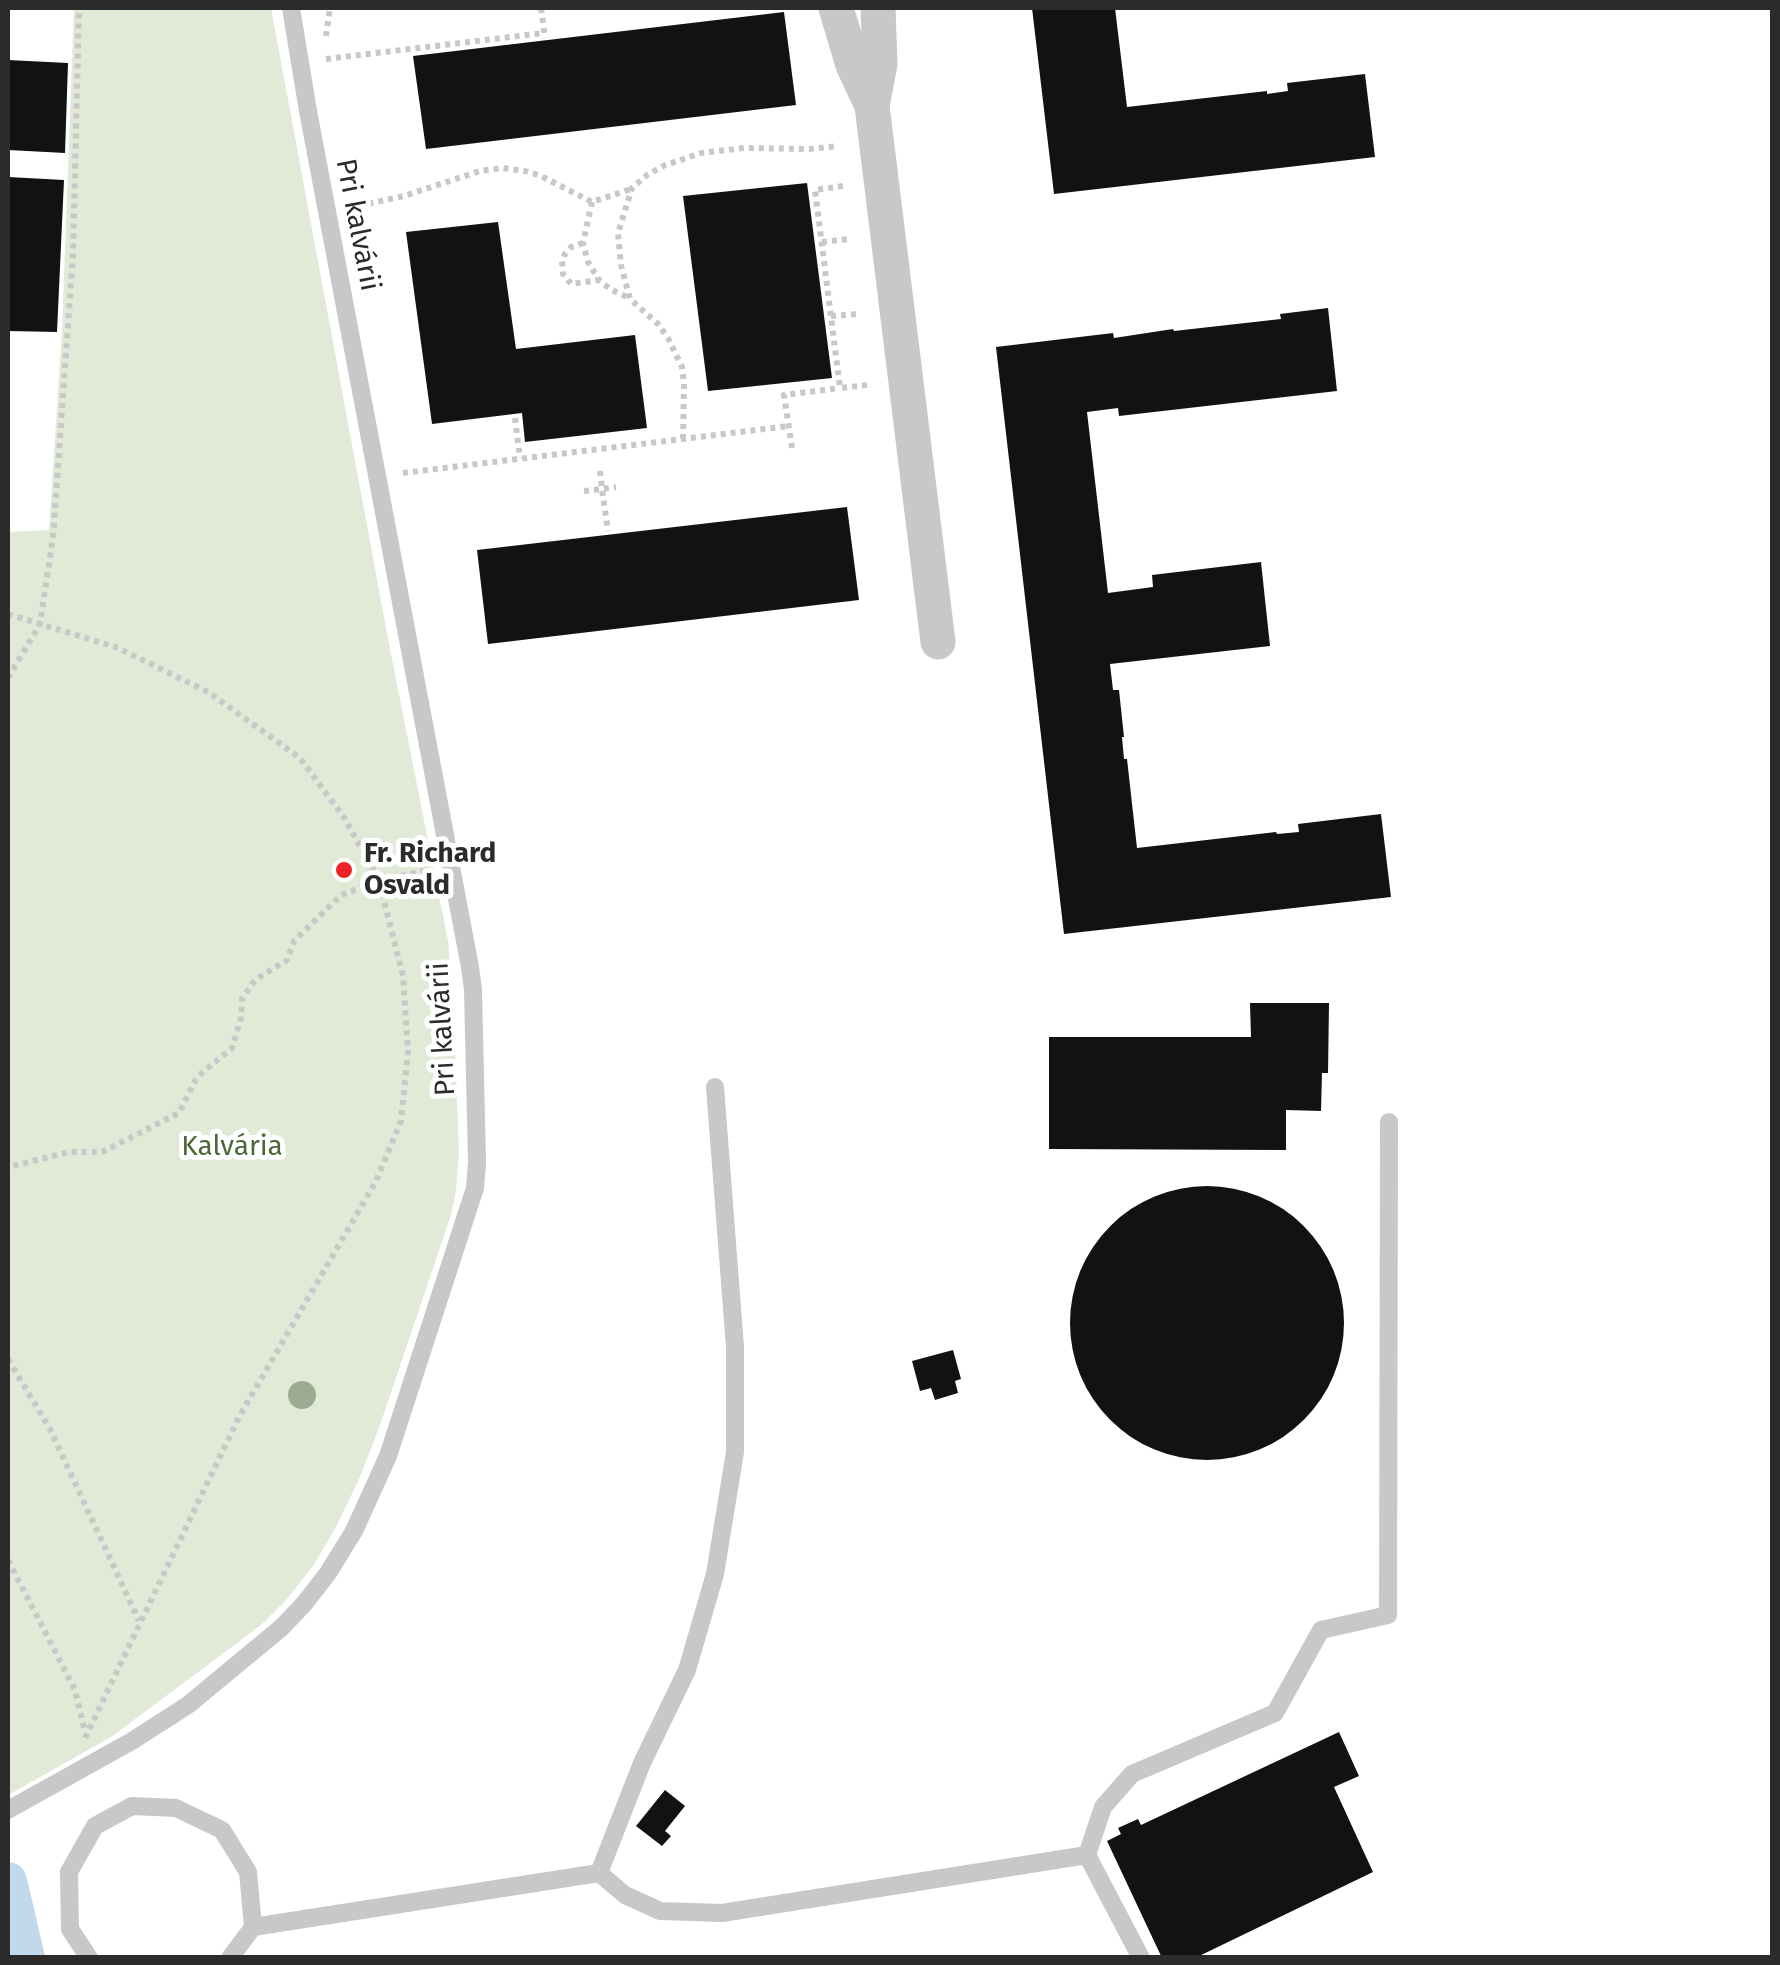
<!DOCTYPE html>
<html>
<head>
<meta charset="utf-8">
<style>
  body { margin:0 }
  #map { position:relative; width:1780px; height:1965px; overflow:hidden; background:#fff; font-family:"Fira Sans",sans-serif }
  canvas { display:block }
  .frame { position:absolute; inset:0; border:10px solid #2b2b2b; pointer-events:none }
</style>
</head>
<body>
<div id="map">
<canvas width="1780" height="1965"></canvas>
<div class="frame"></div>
</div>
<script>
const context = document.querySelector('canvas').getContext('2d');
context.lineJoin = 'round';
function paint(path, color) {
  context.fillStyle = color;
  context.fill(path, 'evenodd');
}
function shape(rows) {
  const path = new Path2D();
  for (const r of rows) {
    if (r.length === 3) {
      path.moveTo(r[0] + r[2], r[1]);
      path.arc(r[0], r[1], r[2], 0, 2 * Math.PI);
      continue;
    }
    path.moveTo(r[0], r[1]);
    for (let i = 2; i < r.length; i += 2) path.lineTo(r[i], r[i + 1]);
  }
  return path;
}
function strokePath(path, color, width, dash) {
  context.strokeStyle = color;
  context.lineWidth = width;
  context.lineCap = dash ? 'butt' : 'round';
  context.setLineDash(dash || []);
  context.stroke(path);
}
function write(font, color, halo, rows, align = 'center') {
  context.font = font + ' "Fira Sans",sans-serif';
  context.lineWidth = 10;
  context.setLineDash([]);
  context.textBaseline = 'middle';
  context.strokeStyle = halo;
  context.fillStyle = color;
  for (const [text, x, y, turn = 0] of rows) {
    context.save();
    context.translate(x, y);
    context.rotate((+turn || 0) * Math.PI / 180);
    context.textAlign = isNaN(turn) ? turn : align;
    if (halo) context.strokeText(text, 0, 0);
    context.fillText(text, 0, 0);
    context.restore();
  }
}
const green = shape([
  [74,8,271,8,389,644,448,941,453,999,459,1152,456,1191,451,1215,380,1425,360,1477,336,1527,313,1566,287,1599,261,1625,221,1655,111,1737,8,1795,8,532,49,530,62,331]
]);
const canal = shape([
  [8,1881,26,1958]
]);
const building = shape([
  [1032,8,1115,8,1127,107,1267,91,1267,94,1288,91,1287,83,1365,74,1375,157,1054,194],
  [784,12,796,105,426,149,413,56],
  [8,60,68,63,65,153,8,150],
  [8,177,64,180,57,332,8,331],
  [807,183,832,378,708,391,683,196],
  [498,222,516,349,635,335,647,428,525,442,522,413,432,424,406,232],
  [1328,308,1337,391,1119,416,1118,408,1087,412,1108,593,1153,587,1152,575,1261,562,1270,646,1110,664,1113,690,1119,690,1124,737,1122,737,1124,759,1127,759,1137,848,1276,832,1277,834,1299,832,1298,824,1381,814,1391,897,1064,934,996,347,1113,333,1114,338,1173,329,1174,331,1281,319,1280,314],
  [847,507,859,600,488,644,477,550],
  [1250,1003,1329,1003,1328,1073,1322,1073,1321,1111,1286,1110,1286,1150,1049,1149,1049,1037,1251,1037],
  [1207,1323,137],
  [953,1350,961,1379,955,1381,958,1393,935,1400,931,1388,920,1391,912,1361],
  [1339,1732,1359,1776,1334,1787,1373,1872,1195,1958,1162,1958,1107,1841,1121,1834,1118,1828,1138,1819,1141,1825],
  [665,1790,685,1806,665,1831,671,1836,662,1846,636,1826]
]);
const path = shape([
  [541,8,545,38],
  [326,36,330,8],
  [326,59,544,33],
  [843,186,815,190,840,388,868,385],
  [592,202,583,243,588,262,599,280,610,289,629,298],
  [349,208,404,196,480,171,502,168,525,171,541,176,592,202,631,189],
  [822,242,849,239],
  [583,243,571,247,565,254,562,261,563,274,571,284,599,280],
  [831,316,859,314],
  [515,418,520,458],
  [683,439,684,383,682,367,668,338,658,324,630,299,621,265,618,233,632,188,647,175,663,166,701,153,744,148,810,149,838,146],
  [792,448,784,395,840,388],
  [600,471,602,489,616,487],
  [403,473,789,426],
  [584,491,602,489,608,531],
  [8,614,118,648,208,692,300,758,345,819,379,881,341,895,294,941,287,960,255,980,242,999,241,1018,232,1048,197,1077,179,1113,102,1152,69,1152,8,1167],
  [8,678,40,624,53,537,73,254,79,8],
  [8,1359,50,1429,139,1621],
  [8,1560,75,1690,85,1732],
  [85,1738,239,1417,376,1181,401,1121,408,1052,403,976,379,881,428,870]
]);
const service = shape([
  [8,1810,132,1741,188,1705,281,1628,304,1604,328,1573,354,1531,388,1456,475,1188,477,1162,473,990,470,967,308,111,291,8],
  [1087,1855,1141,1958],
  [599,1873,642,1763,687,1670,715,1574,735,1452,735,1347,715,1087],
  [89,1958,70,1929,69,1872,95,1826,132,1806,176,1808,222,1830,248,1872,253,1927],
  [230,1958,253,1927,599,1873,625,1895,660,1911,722,1913,1087,1855,1103,1807,1132,1774,1275,1713,1321,1630,1388,1615,1389,1122]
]);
const minor = shape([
  [836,8,853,65,872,106],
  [878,8,880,64,872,106,938,642]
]);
const trees = [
  [302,1395]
];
const markers = [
  [344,870,10,"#ec2427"]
];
const streetNames = [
  ["Pri kalvárii",357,225,79],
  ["Pri kalvárii",443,1029,-93]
];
const poiNames = [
  ["Fr. Richard",364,854],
  ["Osvald",364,886]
];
const parkNames = [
  ["Kalvária",232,1147]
];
paint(green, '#e0ead7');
strokePath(canal, '#c2d9ec', 38);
paint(building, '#121212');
strokePath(path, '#c8c8c8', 6, [5, 5]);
strokePath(service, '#c8c8c8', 18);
strokePath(minor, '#c8c8c8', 35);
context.fillStyle = '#9cac92';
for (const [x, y] of trees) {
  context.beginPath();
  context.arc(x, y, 14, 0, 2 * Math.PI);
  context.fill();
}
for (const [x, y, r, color] of markers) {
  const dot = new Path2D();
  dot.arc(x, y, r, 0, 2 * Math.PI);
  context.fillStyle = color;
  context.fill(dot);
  strokePath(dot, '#fff', 4);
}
write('28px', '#2b2b2b', '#fff', streetNames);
write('bold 28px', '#2b2b2b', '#fff', poiNames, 'left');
write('28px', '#4b6838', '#fff', parkNames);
</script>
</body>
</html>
